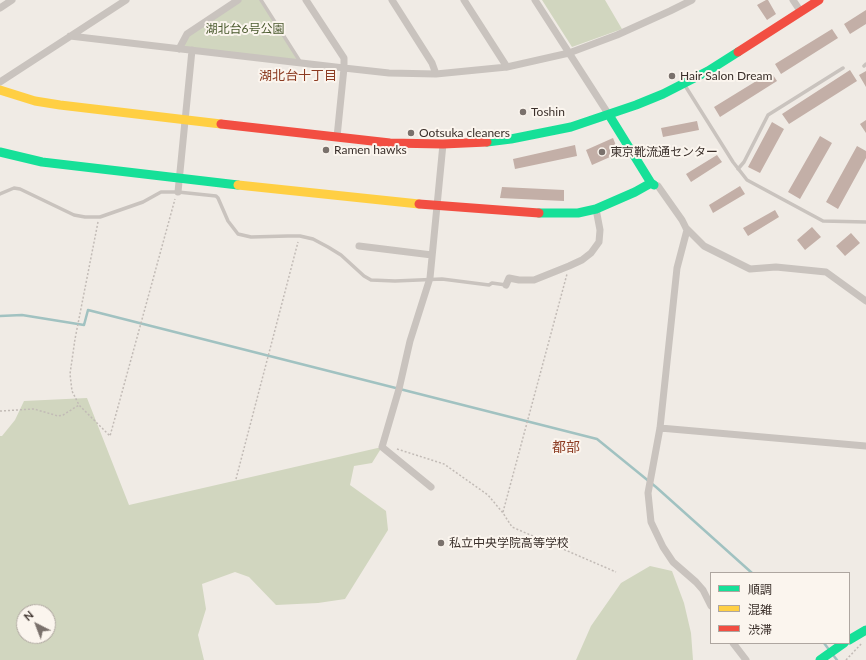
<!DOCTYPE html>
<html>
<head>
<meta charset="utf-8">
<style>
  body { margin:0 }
  #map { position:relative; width:866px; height:660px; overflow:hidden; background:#f0ebe5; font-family:Lato,"Noto Sans JP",sans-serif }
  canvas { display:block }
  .legend { position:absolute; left:710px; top:572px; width:140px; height:72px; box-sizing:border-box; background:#fbf5ee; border:1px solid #aea6a0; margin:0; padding:5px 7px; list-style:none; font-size:12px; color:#3b302b }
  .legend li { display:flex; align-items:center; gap:8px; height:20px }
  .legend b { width:20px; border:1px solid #aea6a0 }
  .north { position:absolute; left:16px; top:604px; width:40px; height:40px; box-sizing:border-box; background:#fbf5ee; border:1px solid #aea6a0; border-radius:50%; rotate:318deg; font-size:11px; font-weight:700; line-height:16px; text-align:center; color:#3b302b }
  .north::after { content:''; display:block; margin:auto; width:14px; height:18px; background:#7a716c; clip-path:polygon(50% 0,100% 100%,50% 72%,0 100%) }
</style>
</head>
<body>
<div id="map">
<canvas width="866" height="660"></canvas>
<ul class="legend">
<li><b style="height:5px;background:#16e098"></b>順調</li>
<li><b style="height:5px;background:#ffcf43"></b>混雑</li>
<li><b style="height:5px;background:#f24e42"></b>渋滞</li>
</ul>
<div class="north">N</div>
</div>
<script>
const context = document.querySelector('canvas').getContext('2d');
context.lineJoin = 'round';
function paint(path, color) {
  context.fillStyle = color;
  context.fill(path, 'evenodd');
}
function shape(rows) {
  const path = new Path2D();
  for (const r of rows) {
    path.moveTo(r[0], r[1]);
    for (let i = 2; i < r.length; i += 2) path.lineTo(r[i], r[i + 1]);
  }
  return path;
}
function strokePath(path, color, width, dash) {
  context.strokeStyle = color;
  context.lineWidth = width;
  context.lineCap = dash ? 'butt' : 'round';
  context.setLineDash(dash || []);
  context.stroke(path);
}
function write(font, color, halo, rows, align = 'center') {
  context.font = font + ' Lato,"Noto Sans JP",sans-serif';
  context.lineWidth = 4;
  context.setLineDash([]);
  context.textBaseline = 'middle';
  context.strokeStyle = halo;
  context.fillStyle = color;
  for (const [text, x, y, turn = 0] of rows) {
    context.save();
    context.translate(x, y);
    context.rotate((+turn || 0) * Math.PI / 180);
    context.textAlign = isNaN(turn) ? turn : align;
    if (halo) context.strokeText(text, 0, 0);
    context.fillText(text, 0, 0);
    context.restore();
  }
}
const green = shape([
  [238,0,261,0,301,64,179,49,187,34],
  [542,0,605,0,622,29,572,47],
  [87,398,129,505,382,447,372,463,354,466,350,485,386,511,388,530,345,599,318,603,276,605,249,577,235,572,202,584,206,609,198,635,204,660,0,660,0,436,2,436,15,420,24,401],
  [24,612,48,612,48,636,24,636],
  [650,566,672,571,684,603,691,633,693,660,576,660,591,626,621,583]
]);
const stream = shape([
  [0,316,22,315,84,325,88,310,597,439,656,487,752,573],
  [824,643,830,651],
  [833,655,837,660]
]);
const building = shape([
  [766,0,768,0,776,14,767,20,757,5],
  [866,10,866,24,850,34,844,24],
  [832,29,838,38,781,74,775,64],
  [850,70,857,81,789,124,782,114],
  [866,71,866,87,859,75],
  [771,72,777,81,720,117,714,107],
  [866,120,866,133,860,124],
  [697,121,699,130,663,137,661,128],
  [772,122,784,129,760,173,748,167],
  [820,136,832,143,800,199,788,192],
  [613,138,619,153,592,165,586,150],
  [575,145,577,156,515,169,513,159],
  [857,146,866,151,866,158,838,209,826,202],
  [717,155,722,162,691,182,686,174],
  [740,186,745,194,713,213,709,205],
  [502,187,564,190,564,201,500,198],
  [775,210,779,217,748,236,743,228],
  [812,227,821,237,805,250,797,240],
  [851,233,860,243,845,256,836,246]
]);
const path = shape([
  [98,222,75,339,70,374,72,391,79,405,110,436,175,199],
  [0,411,34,409,58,416,63,415,79,405],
  [397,449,444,464,488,495,503,513,512,527,616,572],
  [236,479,298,242],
  [503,512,567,274],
  [846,660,862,643]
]);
const lane = shape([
  [261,0,301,63],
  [864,66,866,64],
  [684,84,733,162,747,180,823,221,866,222],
  [738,169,744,162,768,115,843,68],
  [0,194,14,188,20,189,74,215,85,217,100,217,143,202,161,192,178,192,216,196,218,198,228,221,238,234,251,237,288,236,300,236,313,239,328,247,341,255,364,276,371,280,395,281,442,279,489,285,492,283,506,285]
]);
const street = shape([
  [306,0,344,58,344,68,337,137],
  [392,0,432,63,436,74],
  [464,0,507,67],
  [535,0,609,115],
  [793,0,801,12],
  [0,8,12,0],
  [70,36,344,68,389,73,436,74,507,67,569,53,617,35,670,11,692,0],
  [179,49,187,34,238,0],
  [0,82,126,0],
  [654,185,658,186,682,220,687,230,677,268,660,428,648,493,651,522,663,547,673,562,696,582,703,590,711,606],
  [178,192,192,50],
  [686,228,704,246,750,269,776,267,826,272,866,301],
  [359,246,432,255],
  [506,285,509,278,519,280,534,280,569,266,582,260,591,253,599,242,600,230,596,209],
  [660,428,866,446],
  [431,487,382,447,399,389,410,341,430,278,443,144],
  [733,643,746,660]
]);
const fast = shape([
  [609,115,651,183,654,185],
  [487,142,511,139,571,127,636,105,663,94,708,71,738,52],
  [0,152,42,162,238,185],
  [539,213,578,213,596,209,635,192,651,183],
  [849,640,866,630],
  [820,660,844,643]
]);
const slow = shape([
  [0,90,35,101,60,105,221,124],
  [238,185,419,204]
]);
const jam = shape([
  [738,52,819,0],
  [221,124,390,143,443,144,487,142],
  [419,204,539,213]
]);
const markers = [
  [672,76,4,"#7a716c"],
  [523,112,4,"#7a716c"],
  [411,133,4,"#7a716c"],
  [326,150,4,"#7a716c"],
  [602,152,4,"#7a716c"],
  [441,543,4,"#7a716c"]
];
const parkNames = [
  ["湖北台6号公園",245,29]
];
const poiNames = [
  ["Hair Salon Dream",680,76],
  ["Toshin",531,112],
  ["Ootsuka cleaners",419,133],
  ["Ramen hawks",334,150],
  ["東京靴流通センター",610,152],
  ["私立中央学院高等学校",449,543]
];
const neighbourhoodNames = [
  ["湖北台十丁目",298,76]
];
const quarterNames = [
  ["都部",566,447]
];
paint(green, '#d1d6bf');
strokePath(stream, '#a1c2c1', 2.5);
paint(building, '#c3afa7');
strokePath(path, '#c2bbb6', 1.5, [2, 2]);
strokePath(lane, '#c9c3be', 3.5);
strokePath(street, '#c9c3be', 7);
strokePath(fast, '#16e098', 9);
strokePath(slow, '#ffcf43', 9);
strokePath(jam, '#f24e42', 9);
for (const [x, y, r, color] of markers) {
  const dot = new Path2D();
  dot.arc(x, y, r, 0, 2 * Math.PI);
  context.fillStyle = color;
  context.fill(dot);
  strokePath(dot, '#fbf5ee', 1.5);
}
write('12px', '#4a5a2e', '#fbf5ee', parkNames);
write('12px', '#3b302b', '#fbf5ee', poiNames, 'left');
write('13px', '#8c3b22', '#fbf5ee', neighbourhoodNames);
write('14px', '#8c3b22', '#fbf5ee', quarterNames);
</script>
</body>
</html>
